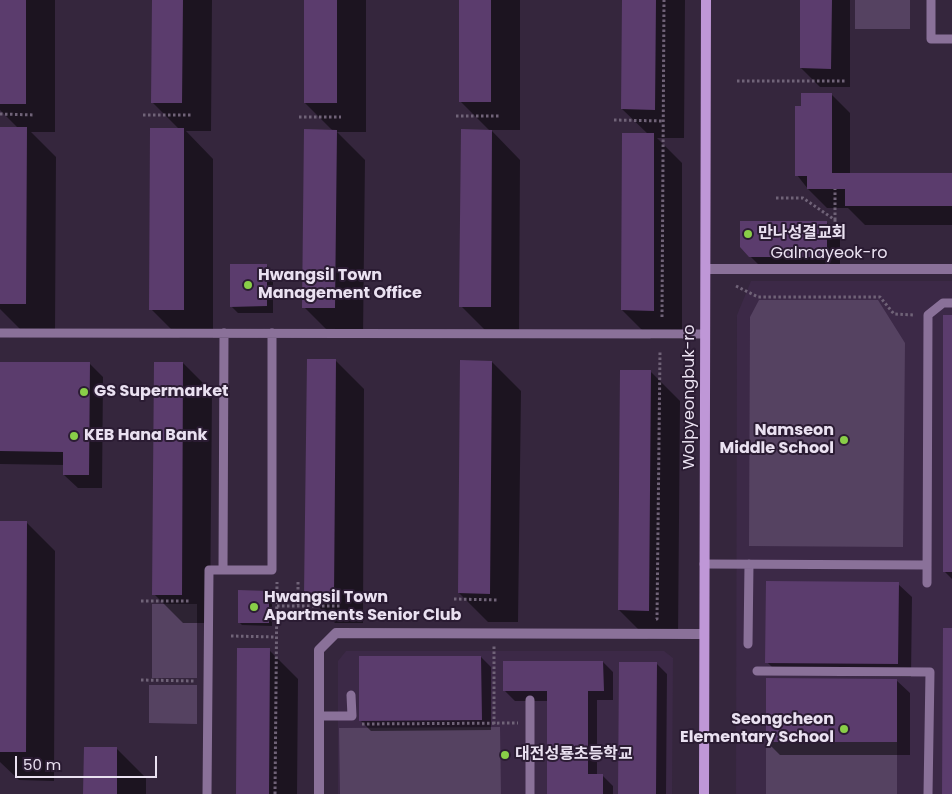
<!DOCTYPE html>
<html>
<head>
<meta charset="utf-8">
<style>
  body { margin:0 }
  #map { position:relative; width:952px; height:794px; overflow:hidden; background:#35263d; font-family:Poppins,sans-serif }
  canvas { display:block }
  .scale { position:absolute; left:15px; top:756px; width:142px; height:22px; box-sizing:border-box; border:2px solid #eae1f1; border-top:0; padding-left:6px; font-size:15px; line-height:18px; white-space:nowrap; color:#eae1f1; -webkit-text-stroke:4px #2b1c33; paint-order:stroke }
</style>
</head>
<body>
<div id="map">
<canvas width="952" height="794"></canvas>
<div class="scale">50 m</div>
</div>
<script>
const context = document.querySelector('canvas').getContext('2d');
context.lineJoin = 'round';
function paint(path, color) {
  context.fillStyle = color;
  context.fill(path, 'evenodd');
}
function shape(rows) {
  const path = new Path2D();
  for (const r of rows) {
    path.moveTo(r[0], r[1]);
    for (let i = 2; i < r.length; i += 2) path.lineTo(r[i], r[i + 1]);
  }
  return path;
}
function strokePath(path, color, width, dash) {
  context.strokeStyle = color;
  context.lineWidth = width;
  context.lineCap = dash ? 'butt' : 'round';
  context.setLineDash(dash || []);
  context.stroke(path);
}
function write(font, color, halo, rows, align = 'center') {
  context.font = font + ' Poppins,"Noto Sans KR",sans-serif';
  context.lineWidth = 4;
  context.setLineDash([]);
  context.textBaseline = 'middle';
  context.strokeStyle = halo;
  context.fillStyle = color;
  for (const [text, x, y, turn = 0] of rows) {
    context.save();
    context.translate(x, y);
    context.rotate((+turn || 0) * Math.PI / 180);
    context.textAlign = isNaN(turn) ? turn : align;
    if (halo) context.strokeText(text, 0, 0);
    context.fillText(text, 0, 0);
    context.restore();
  }
}
const built = shape([
  [751,281,952,281,952,794,736,794,737,315],
  [346,651,664,651,673,658,672,794,338,794,338,661]
]);
const green = shape([
  [855,0,910,0,910,29,855,29],
  [759,300,878,300,905,343,903,547,749,546,750,317],
  [152,604,197,604,197,678,152,678],
  [149,685,197,685,197,724,149,723],
  [500,727,501,794,340,794,339,728],
  [766,742,897,742,897,794,766,794]
]);
const shadow = shape([
  [0,0,55,0,55,132,31,132,56,157,55,333,23,332,0,309,0,128,18,128,0,110],
  [153,0,212,0,211,131,186,131,213,159,213,338,180,338,151,309,179,129,152,102],
  [305,0,366,0,366,132,337,132,365,160,363,337,333,336,304,307,333,131,305,103],
  [460,0,520,0,520,130,491,130,520,160,519,336,490,335,461,306,490,131,460,101],
  [623,0,685,0,684,138,657,138,682,163,682,339,651,339,622,310,648,134,622,109],
  [802,0,850,0,850,87,820,87,801,68],
  [831,94,850,113,850,174,952,174,952,225,865,225,848,208,827,208,808,189,797,175,802,107],
  [826,222,840,236,840,270,764,270,750,256],
  [266,265,273,272,273,313,238,313,231,306],
  [952,317,952,579,944,571],
  [335,360,364,389,363,623,335,623,306,594],
  [492,362,521,391,518,622,488,622,459,593],
  [0,363,90,364,103,377,102,488,78,488,64,475,65,465,0,464],
  [183,363,212,392,210,623,183,623,154,594],
  [651,372,680,401,678,639,648,639,619,610],
  [0,522,26,522,55,551,54,781,19,780,0,762],
  [898,584,912,597,911,677,780,675,767,662],
  [269,592,272,595,272,626,242,625,239,622],
  [269,650,298,679,297,794,237,794],
  [481,657,491,667,491,730,371,731,361,721],
  [603,662,613,672,613,700,597,700,597,776,603,776,613,786,613,794,548,794,548,701,515,701,505,691],
  [657,664,667,674,666,794,620,794],
  [896,680,910,693,910,755,780,755,767,742],
  [117,749,146,778,146,794,85,794]
]);
const building = shape([
  [0,0,26,0,26,104,0,104],
  [152,0,183,0,182,103,151,103],
  [304,0,337,0,337,103,304,103],
  [459,0,491,0,491,102,459,102],
  [622,0,656,0,655,110,621,109],
  [800,0,832,0,831,69,800,68],
  [801,93,832,93,832,173,952,173,952,206,845,206,845,189,807,189,807,176,795,176,795,106,801,106],
  [0,127,27,127,26,304,0,304],
  [150,128,184,128,184,310,149,310],
  [304,129,337,130,335,308,302,308],
  [461,129,492,130,491,307,459,307],
  [622,133,654,133,654,311,621,310],
  [740,221,827,221,827,257,749,257,740,247],
  [230,264,267,264,267,306,230,307],
  [943,315,952,315,952,572,943,572],
  [307,359,336,359,334,595,304,595],
  [460,360,492,361,490,594,458,593],
  [0,362,90,362,89,475,63,475,63,452,0,451],
  [154,362,183,362,182,595,152,595],
  [620,370,651,370,649,611,618,610],
  [0,521,27,521,26,752,0,752],
  [766,581,899,582,898,664,765,663],
  [238,590,269,591,269,623,238,623],
  [943,628,952,628,952,794,942,794],
  [237,648,270,648,269,794,236,794],
  [359,656,481,656,482,720,359,721],
  [503,661,603,661,604,691,588,691,588,774,603,774,603,794,547,794,547,691,503,691],
  [619,662,657,662,656,794,618,794],
  [766,678,897,679,897,742,766,742],
  [84,747,117,747,117,794,83,794]
]);
const path = shape([
  [737,81,846,81],
  [0,114,35,115],
  [143,115,191,115],
  [456,116,499,116],
  [299,117,341,117],
  [614,120,663,121],
  [776,198,803,198,835,220,835,229],
  [835,220,835,189],
  [736,286,758,297,880,297,894,314,915,315],
  [662,317,664,0],
  [298,582,298,606],
  [454,599,499,600],
  [141,601,190,601],
  [277,606,341,606],
  [656,619,657,619,660,351],
  [231,636,276,637],
  [141,680,195,681],
  [362,724,518,723],
  [494,724,494,646],
  [275,794,277,582]
]);
const lane = shape([
  [931,0,931,39,952,39],
  [0,333,705,334],
  [704,564,927,565],
  [223,570,224,333],
  [927,583,928,315,943,303,952,303],
  [748,644,749,564],
  [757,671,930,672,928,794],
  [319,716,352,716,351,695],
  [207,794,209,570,272,570,272,333],
  [530,794,530,700]
]);
const street = shape([
  [706,269,952,269],
  [319,794,319,650,336,633,704,634]
]);
const secondary = shape([
  [704,794,706,0]
]);
const markers = [
  [748,234,5,"#89ce48"],
  [248,285,5,"#89ce48"],
  [84,392,5,"#89ce48"],
  [74,436,5,"#89ce48"],
  [844,440,5,"#89ce48"],
  [254,607,5,"#89ce48"],
  [844,729,5,"#89ce48"],
  [505,755,5,"#89ce48"]
];
const poiNames = [
  ["만나성결교회",758,234],
  ["Hwangsil Town",258,276],
  ["Management Office",258,294],
  ["GS Supermarket",94,392],
  ["Namseon",834,431,"right"],
  ["Middle School",834,449,"right"],
  ["KEB Hana Bank",84,436],
  ["Hwangsil Town",264,598],
  ["Apartments Senior Club",264,616],
  ["Seongcheon",834,720,"right"],
  ["Elementary School",834,738,"right"],
  ["대전성룡초등학교",515,755]
];
const streetNames = [
  ["Galmayeok-ro",829,254],
  ["Wolpyeongbuk-ro",690,397,-90]
];
paint(built, '#3c2947');
paint(green, '#554261');
paint(shadow, '#0007');
paint(building, '#5b3c6d');
strokePath(path, '#706378', 3, [2.5, 2.5]);
strokePath(lane, '#8a7199', 9);
strokePath(street, '#8a7199', 10);
strokePath(secondary, '#bf97d7', 10);
for (const [x, y, r, color] of markers) {
  const dot = new Path2D();
  dot.arc(x, y, r, 0, 2 * Math.PI);
  context.fillStyle = color;
  context.fill(dot);
  strokePath(dot, '#2b1c33', 2);
}
write('bold 16px', '#eae1f1', '#2b1c33', poiNames, 'left');
write('16px', '#eae1f1', '#2b1c33', streetNames);
</script>
</body>
</html>
